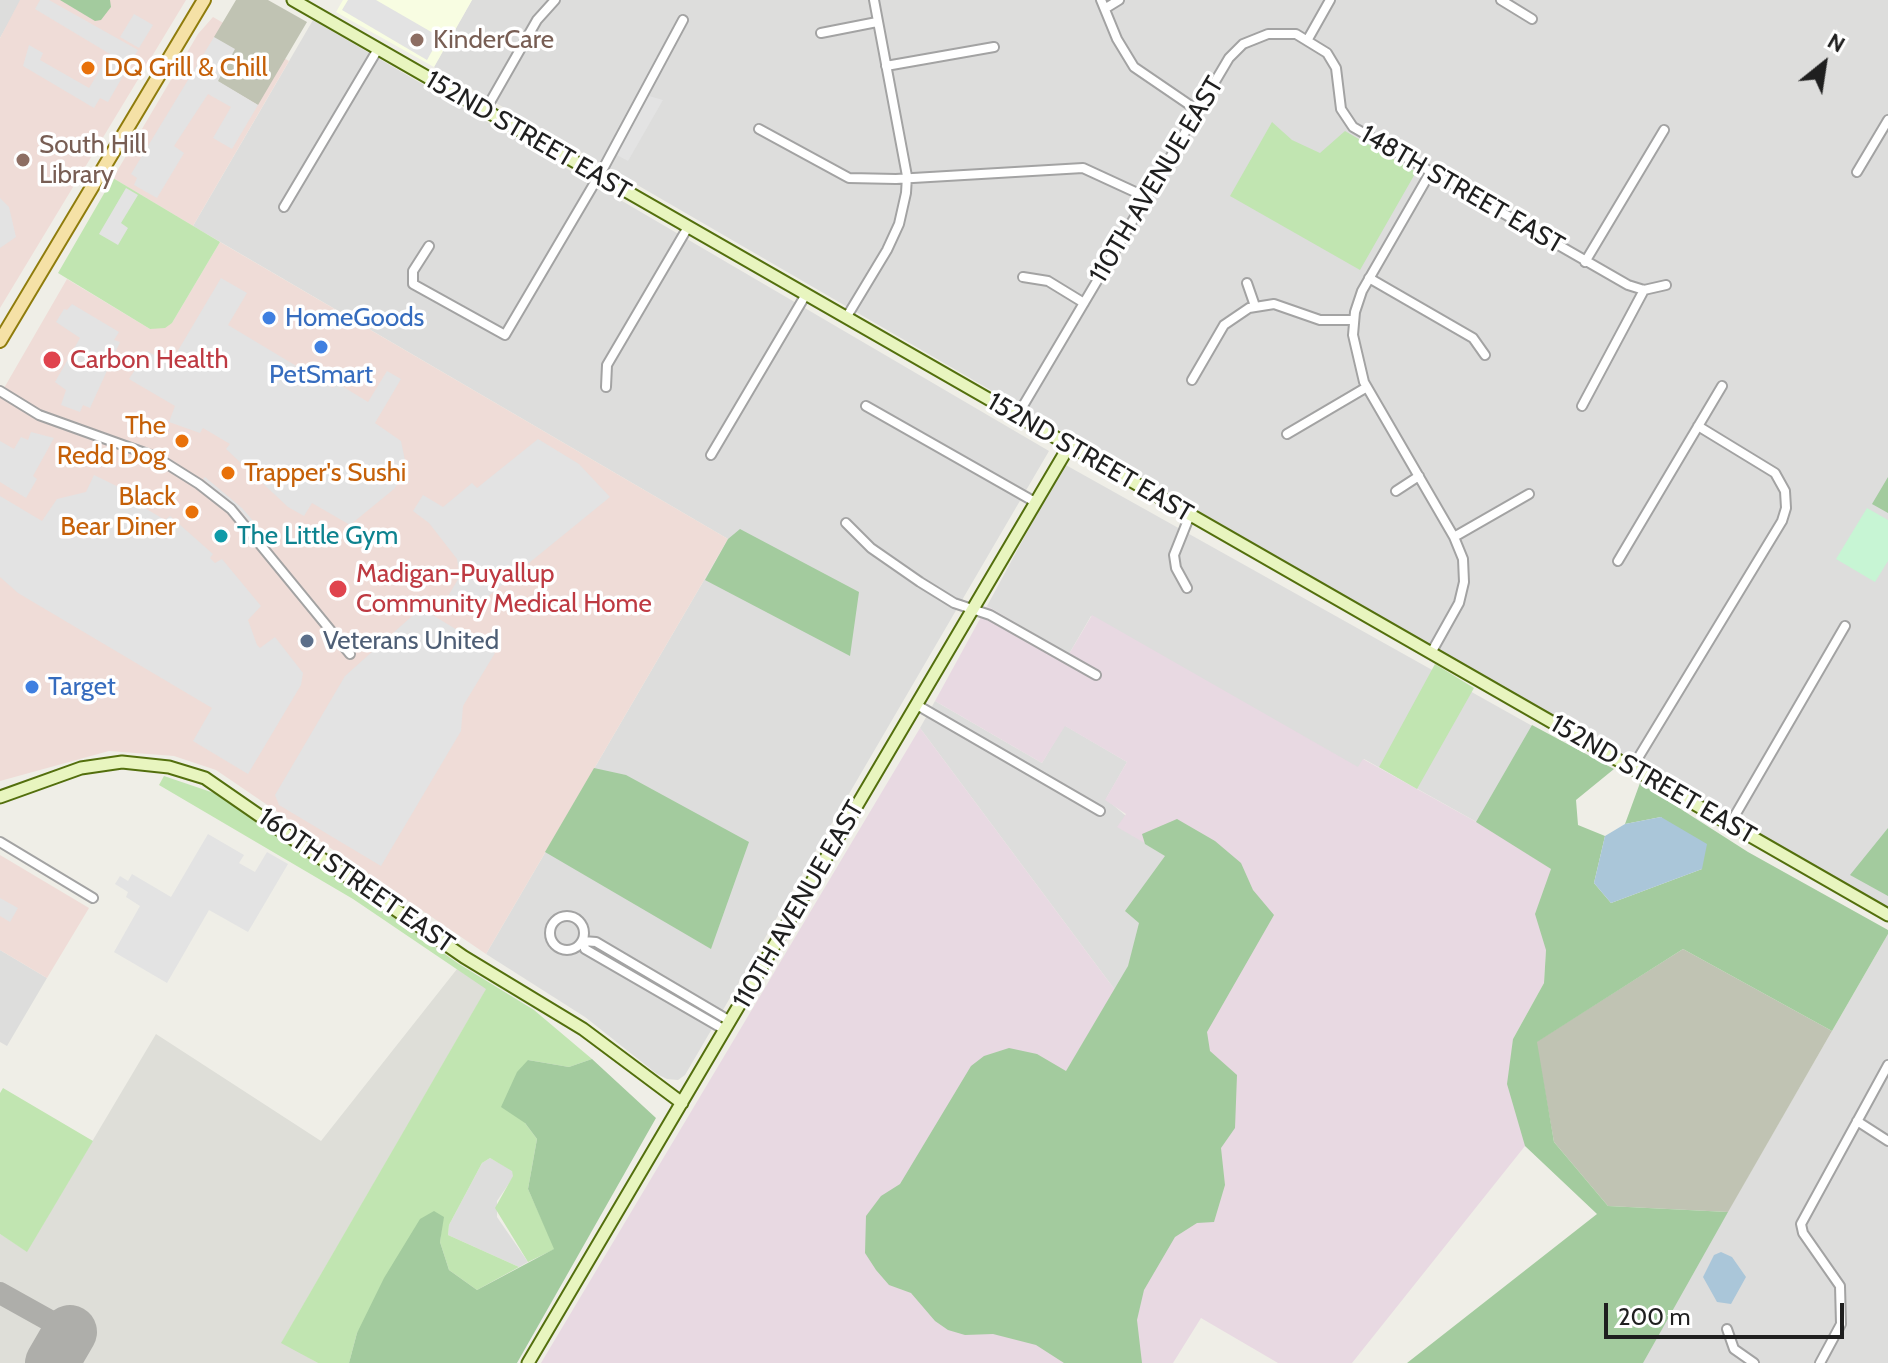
<!DOCTYPE html>
<html>
<head>
<meta charset="utf-8">
<style>
  body { margin:0 }
  #map { position:relative; width:1888px; height:1363px; overflow:hidden; background:#efeee7; font-family:Cabin,sans-serif }
  canvas { display:block }
  .north { position:absolute; left:1784px; top:24px; width:80px; height:80px; -webkit-text-stroke:6px #fff; paint-order:stroke; rotate:30deg; font-size:22px; font-weight:700; line-height:32px; text-align:center; color:#1f1f1f }
  .north::after { content:''; display:block; margin:auto; width:28px; height:36px; background:#1f1f1f; clip-path:polygon(50% 0,100% 100%,50% 72%,0 100%) }
  .scale { position:absolute; left:1604px; top:1303px; width:240px; height:36px; box-sizing:border-box; border:4px solid #1f1f1f; border-top:0; padding-left:10px; font-size:24px; line-height:28px; white-space:nowrap; color:#1f1f1f; -webkit-text-stroke:6px #fff; paint-order:stroke }
</style>
</head>
<body>
<div id="map">
<canvas width="1888" height="1363"></canvas>
<div class="north">N</div>
<div class="scale">200 m</div>
</div>
<script>
const context = document.querySelector('canvas').getContext('2d');
context.lineJoin = 'round';
function paint(path, color) {
  context.fillStyle = color;
  context.fill(path, 'evenodd');
}
function shape(rows) {
  const path = new Path2D();
  for (const r of rows) {
    if (r.length === 3) {
      path.moveTo(r[0] + r[2], r[1]);
      path.arc(r[0], r[1], r[2], 0, 2 * Math.PI);
      continue;
    }
    path.moveTo(r[0], r[1]);
    for (let i = 2; i < r.length; i += 2) path.lineTo(r[i], r[i + 1]);
  }
  return path;
}
function strokePath(path, color, width, dash) {
  context.strokeStyle = color;
  context.lineWidth = width;
  context.lineCap = dash ? 'butt' : 'round';
  context.setLineDash(dash || []);
  context.stroke(path);
}
function write(font, color, halo, rows, align = 'center') {
  context.font = font + ' Cabin,sans-serif';
  context.lineWidth = 7;
  context.setLineDash([]);
  context.textBaseline = 'middle';
  context.strokeStyle = halo;
  context.fillStyle = color;
  for (const [text, x, y, turn = 0] of rows) {
    context.save();
    context.translate(x, y);
    context.rotate((+turn || 0) * Math.PI / 180);
    context.textAlign = isNaN(turn) ? turn : align;
    if (halo) context.strokeText(text, 0, 0);
    context.fillText(text, 0, 0);
    context.restore();
  }
}
const residential = shape([
  [0,0,20,0,20,4,0,38],
  [472,0,1888,0,1888,911,434,67],
  [313,20,1049,451,685,1075,678,1080,667,1079,657,1074,585,1017,486,954,728,539,193,226],
  [1064,464,1552,737,1498,834,1364,759,1358,768,1091,616,1069,654,987,606],
  [935,701,1042,763,1064,725,1127,762,1106,799,1186,867,1115,990,920,728],
  [1888,934,1888,1363,1640,1363,1832,1031],
  [0,950,47,978,7,1046,0,1042],
  [490,1158,512,1170,514,1176,497,1201,497,1217,528,1262,519,1267,448,1235,449,1225,482,1163]
]);
const commercial = shape([
  [20,0,186,0,0,308,0,38],
  [213,17,289,61,193,226,113,178,198,34],
  [220,242,728,539,486,954,216,770,174,756,109,751,0,781,0,395,67,279,150,329,172,323],
  [0,855,89,908,47,978,0,950]
]);
const industrial = shape([
  [987,606,1069,654,1092,615,1358,767,1363,759,1498,834,1551,869,1544,983,1513,1039,1525,1146,1352,1363,1278,1363,1201,1318,1173,1363,541,1363,920,728,1115,990,956,1254,1100,1340,1186,867,1117,827,1126,814,1105,800,1127,762,1065,726,1042,763,935,701]
]);
const education = shape([
  [343,0,472,0,434,67,336,12]
]);
const airport = shape([
  [457,969,487,988,282,1342,318,1363,0,1363,0,1234,27,1251,156,1034,321,1141]
]);
const construction = shape([
  [236,0,268,0,307,22,258,105,217,81,214,37],
  [1683,949,1832,1031,1728,1212,1608,1206,1554,1142,1536,1042]
]);
const grass = shape([
  [1272,122,1292,140,1320,153,1345,131,1416,172,1360,270,1230,196],
  [113,178,220,242,172,323,165,328,150,329,58,273],
  [1435,664,1474,688,1417,789,1379,767],
  [164,776,214,793,253,818,459,964,534,1010,592,1059,569,1067,528,1060,525,1123,537,1139,528,1189,555,1249,528,1262,495,1208,513,1176,512,1171,490,1158,482,1163,449,1225,448,1235,519,1267,477,1290,449,1270,440,1242,443,1217,357,1333,349,1363,318,1363,281,1343,486,989,353,899,159,785],
  [3,1088,93,1141,27,1252,0,1234,0,1093]
]);
const forest = shape([
  [60,0,110,0,111,7,101,20,95,21],
  [1888,477,1888,513,1872,504],
  [740,529,859,592,850,656,705,580,728,539],
  [1532,725,1614,769,1576,800,1578,825,1605,836,1594,883,1611,903,1702,869,1661,817,1625,824,1640,783,1748,852,1888,930,1888,934,1832,1031,1683,949,1537,1042,1554,1142,1608,1206,1728,1212,1643,1363,1407,1363,1597,1214,1525,1146,1507,1084,1513,1039,1544,983,1546,950,1535,914,1551,869,1476,822],
  [594,768,626,775,749,842,711,949,545,852],
  [1177,819,1215,841,1241,863,1253,890,1274,915,1207,1032,1210,1051,1237,1075,1235,1128,1221,1148,1225,1185,1214,1222,1197,1223,1175,1237,1144,1290,1137,1320,1142,1363,1064,1363,1036,1345,993,1334,965,1335,948,1330,935,1321,911,1293,889,1285,876,1270,865,1253,866,1216,881,1196,900,1184,971,1066,984,1056,1009,1048,1037,1054,1066,1071,1128,966,1139,923,1125,911,1165,856,1145,844,1142,834],
  [1888,828,1888,896,1850,875],
  [592,1059,656,1118,517,1363,349,1363,357,1333,384,1278,420,1219,434,1211,444,1217,440,1242,449,1270,477,1290,554,1249,528,1189,537,1139,525,1123,501,1107,517,1072,528,1060,569,1067]
]);
const park = shape([
  [1867,508,1888,520,1888,561,1875,582,1836,559]
]);
const parking = shape([
  [40,0,49,0,138,50,108,102,100,98,94,108,23,66,29,45,43,53,40,60,89,88,110,54,35,9],
  [348,0,376,0,440,37,427,60,342,10],
  [134,14,153,25,139,48,120,37],
  [214,37,235,49,218,81,258,105,232,149,213,138,231,107,208,94,174,146,184,153,157,198,134,185,137,178,131,174],
  [649,96,663,100,628,161,615,154],
  [126,188,138,195,121,223,128,228,118,245,99,234],
  [0,198,9,207,16,237,0,248],
  [221,278,247,293,228,325,333,388,337,383,368,402,387,371,401,379,375,423,401,441,407,470,394,489,350,525,312,503,304,516,288,507,226,449,230,444,203,428,200,433,169,422,175,406,129,379,147,351,170,364],
  [72,304,119,332,114,340,120,342,90,408,83,405,80,412,61,405,66,390,55,382,80,338,56,322,64,309,67,310],
  [31,432,54,438,33,476,37,479,26,498,0,482,0,441,14,449,21,437,28,440],
  [538,439,579,464,610,497,486,598,476,613,448,596,460,576,457,559,429,523,413,511,423,495,443,507,472,483,477,488],
  [94,475,141,498,138,504,165,520,170,516,213,554,210,558,215,563,222,559,261,606,248,620,257,645,260,648,275,637,303,673,301,685,248,774,193,741,212,708,18,593,0,577,0,496,42,521,57,499,86,492],
  [205,477,242,508,268,538,265,540,240,510,203,479],
  [421,608,495,653,463,706,461,731,381,866,279,805,275,795,345,676],
  [208,834,244,855,239,863,255,872,267,852,288,864,248,932,209,910,167,983,114,952,140,906,126,897,128,892,115,884,120,876,128,881,132,874,171,897],
  [0,898,18,908,10,922,0,916]
]);
const water = shape([
  [1661,817,1707,844,1702,869,1611,903,1594,883,1605,836,1625,824],
  [1721,1252,1732,1257,1746,1277,1731,1304,1717,1302,1703,1277,1714,1255]
]);
const taxiway = shape([
  [0,1293,70,1332]
]);
const runway = shape([
  [52,1363,70,1332]
]);
const street = shape([
  [1101,0,1117,39,1134,67,1197,110],
  [1501,0,1532,19],
  [1106,8,1119,0],
  [821,33,877,22],
  [1308,39,1330,0],
  [886,66,994,47],
  [485,111,537,20,555,0],
  [759,129,849,178,896,179,1083,168,1146,197],
  [1857,172,1888,120],
  [1430,173,1362,291,1355,312,1353,335,1364,382,1454,537,1463,559,1464,582,1459,603,1431,653],
  [284,207,378,49],
  [429,246,413,271,413,284,505,335,604,167,683,20],
  [1585,262,1664,130],
  [1023,277,1048,281,1084,303],
  [1369,278,1473,338,1485,355],
  [1247,283,1255,306],
  [846,318,887,250,899,224,906,193,907,176,874,0],
  [1192,380,1224,325,1249,308,1274,304,1320,320,1354,320],
  [606,387,607,365,688,227],
  [0,391,39,415,156,457,199,484,231,509,350,654],
  [866,406,1035,502],
  [1582,406,1644,290],
  [1017,416,1229,58,1243,44,1268,34,1296,34,1327,53,1336,68,1341,109,1353,127,1628,285,1644,290,1666,285],
  [1287,434,1367,387],
  [711,455,805,296],
  [1396,491,1419,476],
  [846,523,871,548,920,582,954,603,990,615,1096,675],
  [1454,537,1529,494],
  [1618,561,1722,386],
  [1187,588,1176,568,1174,555,1190,515],
  [917,705,1100,811],
  [1632,768,1782,521,1786,508,1785,491,1775,473,1698,426],
  [1730,824,1845,626],
  [0,842,93,898],
  [567,933,17],
  [725,1030,585,949,583,941,596,942,730,1021],
  [1857,1121,1888,1141],
  [1727,1329,1734,1349,1754,1363],
  [1820,1363,1841,1324,1840,1286,1803,1233,1801,1224,1888,1065]
]);
const secondary = shape([
  [293,0,1888,915],
  [0,797,81,768,122,762,169,767,205,778,464,957,583,1029,682,1103],
  [528,1363,1069,446]
]);
const primary = shape([
  [0,341,204,0]
]);
const markers = [
  [417,40,8,"#8d6e63"],
  [88,68,8,"#e8710a"],
  [23,160,8,"#8d6e63"],
  [269,318,8,"#3f7fe0"],
  [321,347,8,"#3f7fe0"],
  [52,360,10,"#e0444e"],
  [182,441,8,"#e8710a"],
  [228,473,8,"#e8710a"],
  [192,512,8,"#e8710a"],
  [221,536,8,"#0f9aa8"],
  [338,589,10,"#e0444e"],
  [307,641,8,"#5c6f8a"],
  [32,687,8,"#3f7fe0"]
];
const educationNames = [
  ["KinderCare",433,40],
  ["South Hill",39,145],
  ["Library",39,175]
];
const foodNames = [
  ["DQ Grill & Chill",104,68],
  ["The",166,426,"right"],
  ["Redd Dog",166,456,"right"],
  ["Trapper's Sushi",244,473],
  ["Black",176,497,"right"],
  ["Bear Diner",176,527,"right"]
];
const streetNames = [
  ["152ND STREET EAST",528,136,30],
  ["110TH AVENUE EAST",1157,180,-59],
  ["148TH STREET EAST",1462,190,30],
  ["152ND STREET EAST",1090,458,30],
  ["152ND STREET EAST",1653,780,30],
  ["160TH STREET EAST",356,881,35],
  ["110TH AVENUE EAST",799,905,-60]
];
const shopNames = [
  ["HomeGoods",285,318],
  ["PetSmart",321,375,"center"],
  ["Target",48,687]
];
const healthNames = [
  ["Carbon Health",70,360],
  ["Madigan-Puyallup",356,574],
  ["Community Medical Home",356,604]
];
const cultureNames = [
  ["The Little Gym",237,536]
];
const serviceNames = [
  ["Veterans United",323,641]
];
paint(residential, '#dddddc');
paint(commercial, '#efdcd7');
paint(industrial, '#e8d9e2');
paint(education, '#f8fde2');
paint(airport, '#deded8');
paint(construction, '#c0c3b3');
paint(grass, '#c1e5b1');
paint(forest, '#a3cb9e');
paint(park, '#c7f5d4');
paint(parking, '#e3e3e3');
paint(water, '#aac6d9');
strokePath(taxiway, '#aeaeaa', 22);
strokePath(runway, '#aeaeaa', 54);
strokePath(street, '#a3a3a3', 12);
strokePath(secondary, '#536f0d', 15);
strokePath(primary, '#8f7c0c', 16);
strokePath(street, '#fff', 8);
strokePath(secondary, '#e8f5bf', 11);
strokePath(primary, '#f5e1a6', 12);
for (const [x, y, r, color] of markers) {
  const dot = new Path2D();
  dot.arc(x, y, r, 0, 2 * Math.PI);
  context.fillStyle = color;
  context.fill(dot);
  strokePath(dot, '#fff', 3);
}
write('26px', '#785e54', '#fff', educationNames, 'left');
write('26px', '#c56008', '#fff', foodNames, 'left');
write('26px', '#1f1f1f', '#fff', streetNames);
write('26px', '#366cbe', '#fff', shopNames, 'left');
write('26px', '#be3a42', '#fff', healthNames, 'left');
write('26px', '#0d838f', '#fff', cultureNames, 'left');
write('26px', '#4e5e75', '#fff', serviceNames, 'left');
</script>
</body>
</html>
